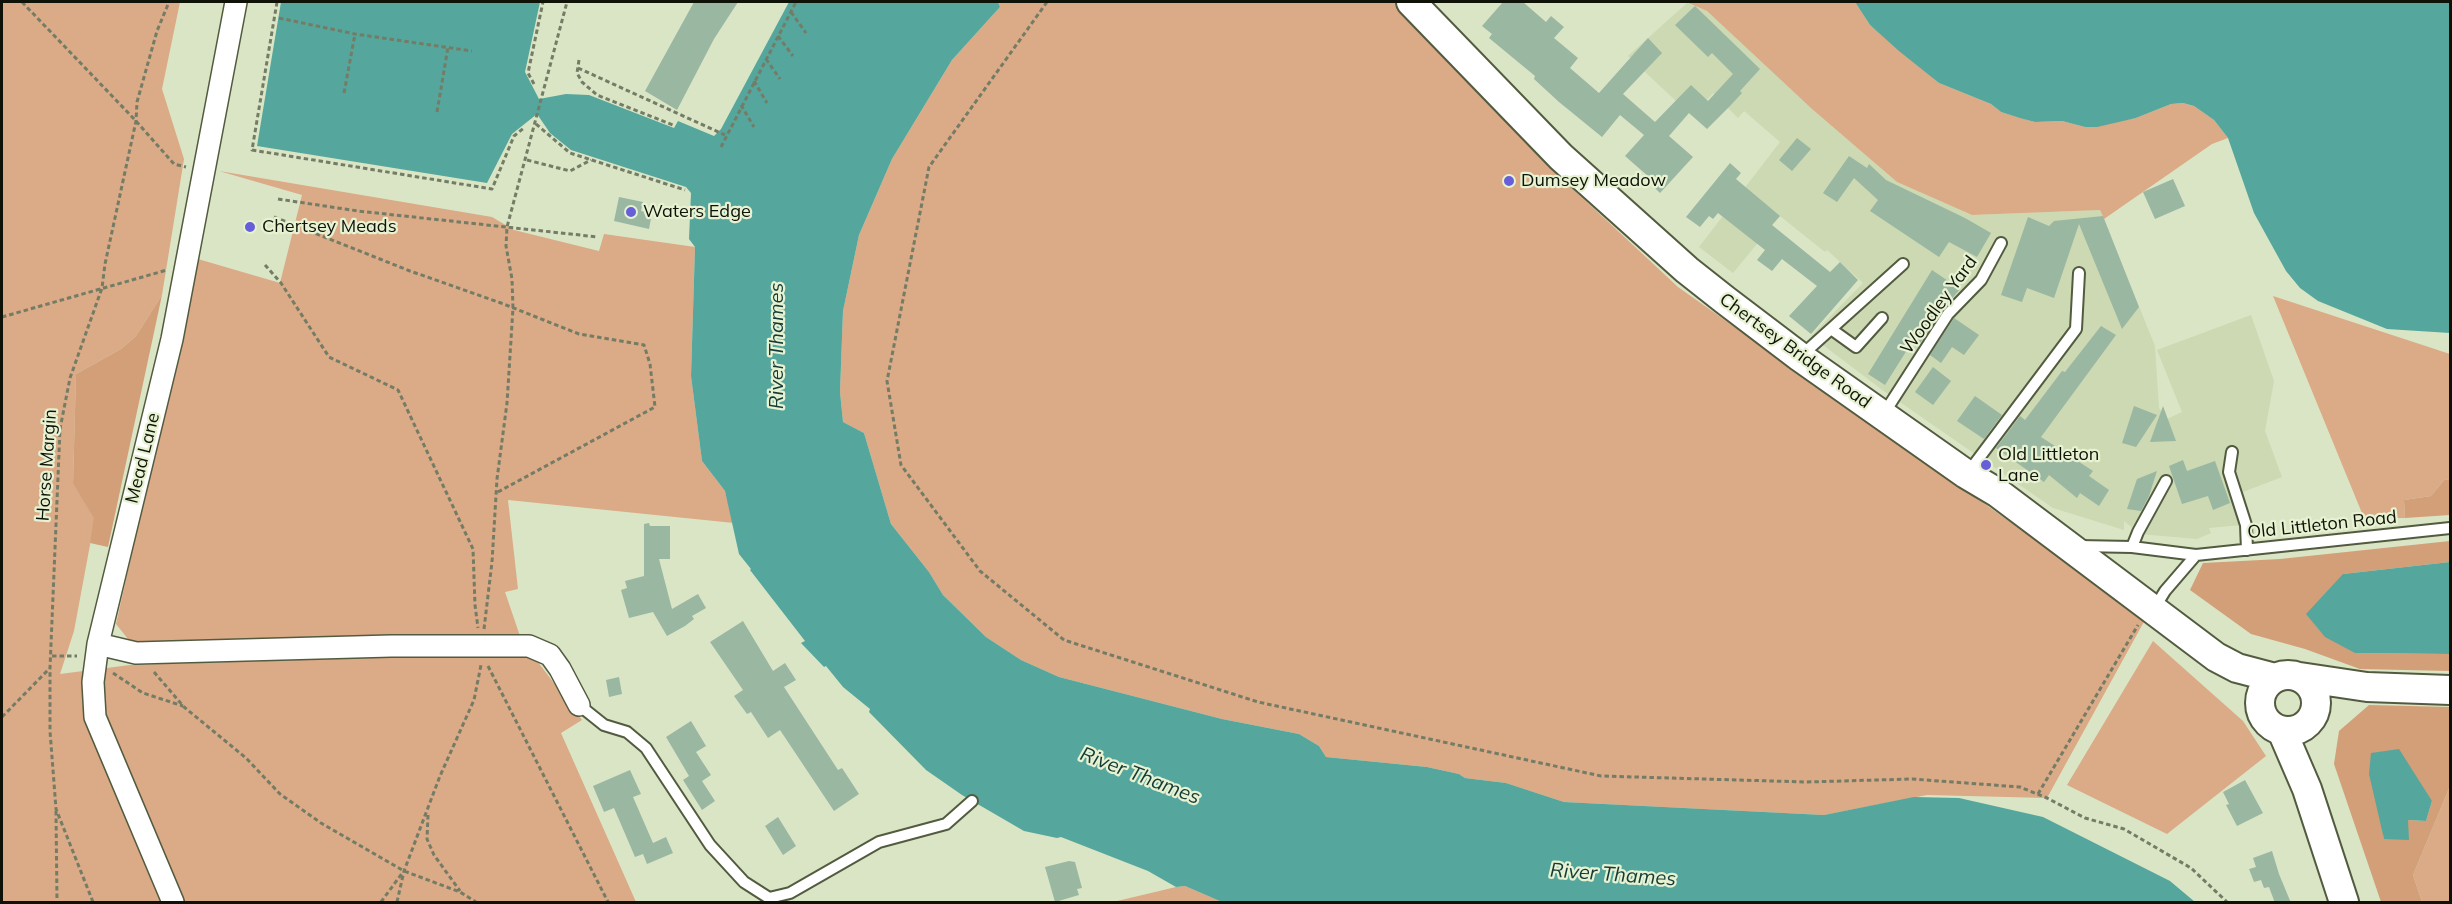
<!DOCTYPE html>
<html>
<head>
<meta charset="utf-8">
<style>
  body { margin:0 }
  #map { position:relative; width:2452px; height:904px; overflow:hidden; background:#dae5c5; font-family:Mulish,sans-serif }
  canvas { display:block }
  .frame { position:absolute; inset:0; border:3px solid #0f1207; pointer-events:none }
</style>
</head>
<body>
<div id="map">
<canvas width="2452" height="904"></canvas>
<div class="frame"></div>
</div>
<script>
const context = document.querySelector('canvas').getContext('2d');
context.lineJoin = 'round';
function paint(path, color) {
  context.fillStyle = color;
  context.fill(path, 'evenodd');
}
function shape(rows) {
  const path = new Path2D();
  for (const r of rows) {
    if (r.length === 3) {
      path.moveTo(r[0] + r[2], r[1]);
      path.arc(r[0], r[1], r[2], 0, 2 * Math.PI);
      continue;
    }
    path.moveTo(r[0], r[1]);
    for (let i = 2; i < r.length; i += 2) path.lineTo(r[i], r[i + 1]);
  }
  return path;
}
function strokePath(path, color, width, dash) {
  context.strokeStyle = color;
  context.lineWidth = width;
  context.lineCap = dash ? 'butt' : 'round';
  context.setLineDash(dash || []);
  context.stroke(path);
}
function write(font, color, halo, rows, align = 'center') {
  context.font = font + ' Mulish,sans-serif';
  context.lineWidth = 4.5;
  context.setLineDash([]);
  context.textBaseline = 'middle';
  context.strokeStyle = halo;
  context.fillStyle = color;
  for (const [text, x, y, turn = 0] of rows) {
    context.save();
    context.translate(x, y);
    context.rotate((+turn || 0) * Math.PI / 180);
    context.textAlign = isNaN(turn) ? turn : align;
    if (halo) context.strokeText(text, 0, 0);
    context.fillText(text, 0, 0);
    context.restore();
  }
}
const built = shape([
  [1687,3,1707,11,1812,109,1897,182,1972,215,2100,210,2155,346,2159,408,2167,419,2182,412,2157,350,2251,315,2274,381,2265,431,2282,477,2243,492,2252,524,2209,528,2211,533,2197,539,2140,534,2124,521,2124,530,2053,508,1881,389,1811,336,1863,283,1827,250,1825,252,1780,216,1733,273,1699,247,1780,142,1744,111,1738,118,1713,93,1692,116,1628,56]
]);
const green = shape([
  [2,2,180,2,162,89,184,159,162,295,136,336,121,349,76,374,73,484,95,518,74,631,60,674,130,665,531,653,582,720,561,733,636,902,2,902],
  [998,2,1394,2,1560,177,1678,287,2146,618,2047,798,1927,795,1824,815,1564,802,1506,783,1465,778,1459,774,1427,767,1326,757,1319,746,1299,734,1222,719,1059,677,1021,660,986,637,943,595,929,572,891,524,864,433,843,422,840,392,843,311,859,235,892,159,952,60,1000,7],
  [1686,2,1855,2,1870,25,1939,83,1991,104,2001,112,2035,122,2062,121,2085,127,2136,118,2171,104,2183,103,2194,106,2214,120,2228,138,2212,144,2104,219,2100,210,1972,215,1897,182,1812,109,1707,11],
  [219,171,492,217,514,230,599,251,604,234,695,247,691,376,702,461,725,491,734,523,508,500,518,589,505,592,521,639,132,644,116,624,198,259,280,283,302,195],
  [2273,296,2450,354,2450,479,2444,480,2431,496,2404,500,2405,518,2364,518],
  [2153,641,2243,721,2266,756,2167,834,2067,785],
  [2450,786,2450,902,2422,902,2413,875],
  [1185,886,1222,902,1113,902,1176,887]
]);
const forest = shape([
  [162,295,108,547,90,543,94,518,73,484,76,374,121,349,136,336],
  [2450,479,2450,515,2405,518,2404,500,2431,496,2444,480],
  [2450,541,2450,562,2343,574,2355,653,2450,654,2450,671,2360,669,2305,649,2251,634,2190,590,2203,563,2280,559],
  [2369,705,2450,707,2450,786,2413,875,2422,902,2381,902,2334,764,2339,731],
  [2432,801,2426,821,2408,820,2384,839,2382,824]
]);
const water = shape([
  [281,2,540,2,525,72,539,99,566,94,589,95,674,128,678,121,714,136,721,129,789,2,998,2,1000,7,952,60,892,159,859,235,843,311,840,392,843,422,864,433,891,524,929,572,943,595,986,637,1021,660,1059,677,1222,719,1299,734,1319,746,1326,757,1427,767,1459,774,1465,778,1506,783,1564,802,1824,815,1914,797,1959,798,2043,817,2170,881,2195,902,1222,902,1185,886,1176,887,1148,871,1061,837,1057,838,1024,831,962,795,926,770,869,712,870,709,843,687,826,666,824,667,801,643,805,641,750,570,751,569,739,554,725,491,702,461,691,376,695,247,689,239,691,193,686,187,571,150,550,133,537,114,512,134,487,183,257,146],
  [1855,2,2450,2,2450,333,2387,329,2318,301,2300,288,2286,271,2254,213,2228,138,2214,120,2194,106,2183,103,2171,104,2136,118,2097,127,2085,127,2062,121,2035,122,2020,118,2001,112,1991,104,1939,83,1899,51,1870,25],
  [2450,562,2450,654,2355,653,2325,637,2306,614,2343,574],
  [2399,749,2432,801,2426,821,2408,820,2409,840,2384,839,2369,774,2371,753]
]);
const building = shape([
  [694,2,738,2,714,39,677,110,645,91],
  [1503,2,1523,2,1546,22,1551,16,1564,27,1554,38,1578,58,1570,68,1599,93,1648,38,1662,53,1623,94,1655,122,1691,85,1708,101,1733,74,1712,53,1708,57,1675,25,1695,6,1760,69,1740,91,1742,93,1730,106,1707,129,1689,113,1669,136,1693,157,1660,193,1646,179,1649,177,1625,156,1644,135,1620,115,1602,137,1559,102,1534,79,1535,76,1489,38,1492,34,1482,26],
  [1797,138,1811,149,1792,171,1779,160],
  [1849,156,1867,168,1869,164,1886,180,1965,218,1991,233,1977,257,1949,242,1939,257,1870,211,1878,200,1854,178,1837,202,1823,193],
  [1730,163,1741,173,1736,179,1780,216,1772,225,1830,272,1840,262,1858,280,1811,334,1789,316,1817,286,1782,259,1772,271,1757,260,1765,250,1718,213,1713,219,1709,216,1700,227,1686,217],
  [2173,179,2185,206,2155,219,2143,192],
  [619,197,643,202,641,211,652,213,649,229,614,221],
  [2103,216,2139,307,2122,329,2079,224,2054,298,2027,288,2022,302,2001,295,2028,217,2049,226,2054,221],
  [1932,270,1960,289,1942,310,1918,346,1912,342,1885,385,1868,374],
  [1954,318,1979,335,1964,355,1952,347,1941,363,1930,355],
  [2101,326,2116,335,2041,437,2093,471,2089,476,2109,490,2099,506,2080,493,2077,498,2049,475,2044,482,1996,448,2020,416,2025,420,2062,371,2065,372],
  [1933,367,1951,381,1933,405,1915,392],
  [1975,396,2002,415,1984,439,1957,421],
  [2134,406,2157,415,2136,447,2122,443],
  [2163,406,2176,441,2150,442],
  [2183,460,2187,471,2215,461,2230,503,2213,510,2208,496,2182,504,2169,466],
  [2157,471,2149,496,2141,511,2127,509,2137,479],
  [649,523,650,526,670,526,670,559,659,559,672,609,698,594,706,608,692,616,694,619,685,626,667,636,653,612,629,618,621,590,627,588,625,581,644,576,644,524],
  [743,621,773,671,785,663,796,680,784,687,838,770,842,768,859,794,834,811,780,730,768,738,751,712,747,714,734,696,743,690,710,642],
  [619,677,622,694,609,697,606,680],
  [691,721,706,746,696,752,711,775,702,781,715,801,702,810,683,780,689,776,666,737],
  [630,770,641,794,633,797,653,843,666,837,673,853,647,864,643,854,635,857,614,808,604,812,593,786],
  [2245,780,2263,813,2237,826,2226,805,2229,804,2223,792],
  [778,817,796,846,783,855,765,826],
  [2272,851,2279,874,2291,903,2275,903,2269,887,2264,888,2261,880,2254,882,2249,869,2256,867,2253,858],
  [1069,861,1075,862,1082,888,1077,889,1079,895,1055,902,1045,867]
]);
const path = shape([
  [22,2,136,121,174,164,186,167],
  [277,2,252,150,492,189,514,136,525,127],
  [1047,2,929,167,887,381,901,465,980,571,1064,640,1258,702,1601,776,1806,782,1912,779,2020,787,2047,798,2085,818,2124,829,2191,868,2227,902],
  [791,12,806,33],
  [279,18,355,34,472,51],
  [778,36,793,56],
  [766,59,780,79],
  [579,60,577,73,582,82,597,95,673,125],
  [578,68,725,135],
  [754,81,767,103],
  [534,84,528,73,543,2],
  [344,93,355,34],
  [741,105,754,127],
  [437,112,448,47],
  [536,124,570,153,685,190],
  [721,147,796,2],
  [527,160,570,171,591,160],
  [278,199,358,211,598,237],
  [274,217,410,271,501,303,579,334,644,345,650,364,655,407,496,493],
  [265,265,281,283,329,357,398,390,473,549,475,605,478,628],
  [2,317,167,270],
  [484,629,492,562,497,479,507,403,513,308,512,279,506,246,507,227,567,2],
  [52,656,77,656],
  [488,666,608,902],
  [154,672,184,707,246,758,280,794,321,823,404,871,460,892,476,902],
  [113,673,143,693,183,706],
  [2,717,50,668],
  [2038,794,2138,625],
  [56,811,57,902],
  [428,815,427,839,434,855,460,891],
  [93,902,56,809,50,731,50,668,60,429,70,378,102,288,105,264,136,121,137,102,157,31,169,2],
  [381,902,403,872],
  [397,902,404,871,440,776,474,700,481,665]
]);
const lane = shape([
  [1831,329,1856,347,1882,318],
  [1802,355,1903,264],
  [1883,415,1948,314,1981,280,2001,243],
  [2232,452,2229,472,2246,525,2247,550],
  [1967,474,2076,329,2079,273],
  [2079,546,2132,547,2196,555,2450,528],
  [2132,547,2138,532,2166,481],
  [2154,609,2165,591,2196,555],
  [579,705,604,725,627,732,646,748,710,845,744,882,769,898,790,893,879,842,946,824,972,801]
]);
const street = shape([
  [98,644,136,653,391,646,529,646,550,655,560,669,579,705],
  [173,902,95,717,93,682,98,644,172,339,236,2]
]);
const secondary = shape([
  [1411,2,1561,157,1687,270,1725,300,1800,357,1966,474,1998,493,2216,657,2237,668,2275,678],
  [2288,703,28],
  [2300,677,2367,687,2450,690],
  [2282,731,2307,789,2344,902]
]);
const markers = [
  [1509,181,6,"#665fd9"],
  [631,212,6,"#665fd9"],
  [250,227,6,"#665fd9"],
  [1986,465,6,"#665fd9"]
];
const poiNames = [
  ["Dumsey Meadow",1521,181],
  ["Waters Edge",643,212],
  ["Chertsey Meads",262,227],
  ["Old Littleton",1998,455],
  ["Lane",1998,476]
];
const streetNames = [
  ["Woodley Yard",1939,305,-54],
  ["Chertsey Bridge Road",1795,351,36],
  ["Mead Lane",143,458,-76],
  ["Horse Margin",47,465,-86],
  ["Old Littleton Road",2322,525,-6]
];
const waterNames = [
  ["River Thames",777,346,-90],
  ["River Thames",1140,776,21],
  ["River Thames",1613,875,4]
];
paint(built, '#ccd9b2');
paint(green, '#dbaa86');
paint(forest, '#d29f78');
paint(water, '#55a69d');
paint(building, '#9ab7a2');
strokePath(lane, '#525b3f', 14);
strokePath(street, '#525b3f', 24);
strokePath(secondary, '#525b3f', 32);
strokePath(path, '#757c66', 3, [4.5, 3]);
strokePath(lane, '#fff', 10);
strokePath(street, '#fff', 21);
strokePath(secondary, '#fff', 28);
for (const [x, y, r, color] of markers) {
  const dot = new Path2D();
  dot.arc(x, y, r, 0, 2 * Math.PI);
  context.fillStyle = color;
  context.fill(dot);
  strokePath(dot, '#e7f2d2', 2);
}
write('18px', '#0f1207', '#e7f2d2', poiNames, 'left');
write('18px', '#0f1207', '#e7f2d2', streetNames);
write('italic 20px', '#133a36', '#e7f2d2', waterNames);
</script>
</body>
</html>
